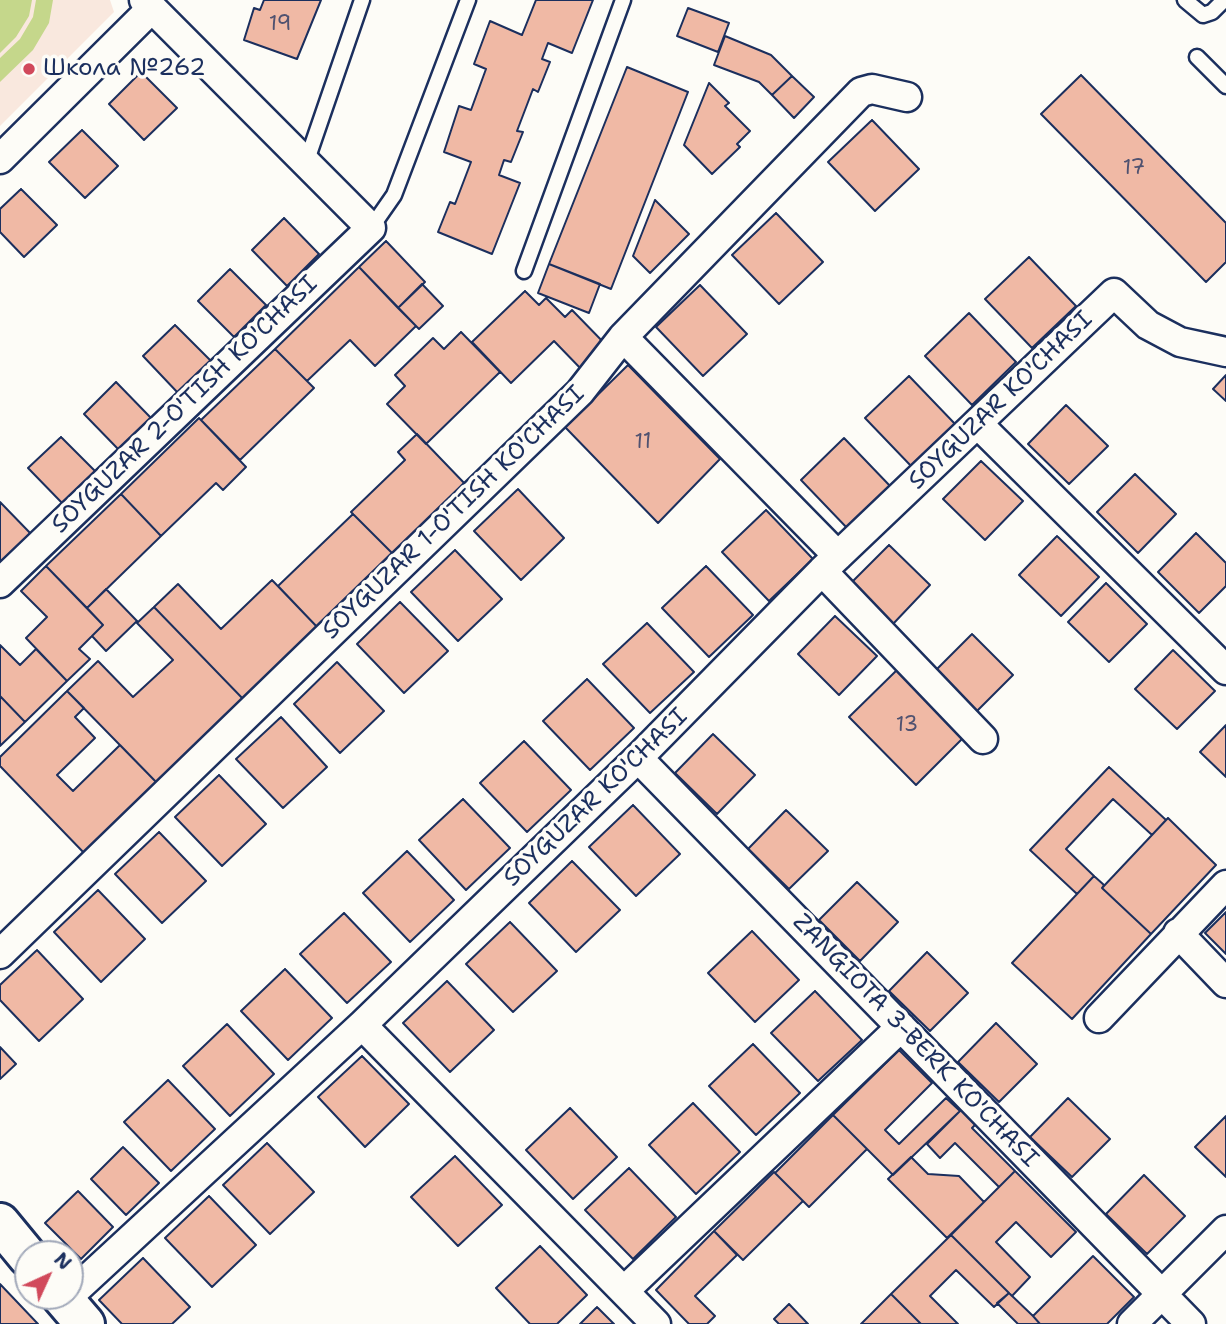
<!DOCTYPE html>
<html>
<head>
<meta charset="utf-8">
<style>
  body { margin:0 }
  #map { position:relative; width:1226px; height:1324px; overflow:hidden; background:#fdfcf7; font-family:"Shantell Sans",sans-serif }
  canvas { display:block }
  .north { position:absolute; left:14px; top:1240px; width:70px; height:70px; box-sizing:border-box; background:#fdfcf7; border:2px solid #a3aaba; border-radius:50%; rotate:45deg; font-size:19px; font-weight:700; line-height:28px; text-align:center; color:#1b2f5e }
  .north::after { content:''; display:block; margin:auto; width:24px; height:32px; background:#d1495b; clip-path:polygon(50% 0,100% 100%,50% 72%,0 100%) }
</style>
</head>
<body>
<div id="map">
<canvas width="1226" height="1324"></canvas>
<div class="north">N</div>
</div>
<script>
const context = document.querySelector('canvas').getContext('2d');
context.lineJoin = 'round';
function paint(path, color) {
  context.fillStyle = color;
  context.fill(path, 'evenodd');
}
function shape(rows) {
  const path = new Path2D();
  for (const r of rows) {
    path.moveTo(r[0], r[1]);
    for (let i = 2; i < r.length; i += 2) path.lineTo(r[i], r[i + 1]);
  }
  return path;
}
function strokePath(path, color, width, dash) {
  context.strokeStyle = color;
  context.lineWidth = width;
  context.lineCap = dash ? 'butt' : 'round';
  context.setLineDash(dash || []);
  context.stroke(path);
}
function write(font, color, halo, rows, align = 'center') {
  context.font = font + ' "Shantell Sans",sans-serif';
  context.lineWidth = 7;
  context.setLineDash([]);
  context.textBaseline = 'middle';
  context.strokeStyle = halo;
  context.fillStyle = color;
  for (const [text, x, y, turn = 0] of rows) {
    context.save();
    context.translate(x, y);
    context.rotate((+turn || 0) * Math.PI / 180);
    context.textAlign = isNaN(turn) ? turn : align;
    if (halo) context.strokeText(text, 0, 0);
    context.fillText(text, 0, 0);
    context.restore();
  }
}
const built = shape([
  [0,0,110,0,114,12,0,126]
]);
const green = shape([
  [0,0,32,0,29,16,16,37,0,53],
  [36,0,53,0,49,23,33,50,0,82,0,58,20,39,33,17]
]);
const building = shape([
  [264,0,321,0,297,59,244,40,254,8,260,10,264,0],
  [536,0,593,0,572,53,548,43,542,59,550,62,538,92,533,89,517,131,523,132,511,162,504,160,499,175,520,183,492,254,438,232,450,202,455,204,471,162,444,152,459,106,471,110,486,69,474,64,490,21,522,35,536,0],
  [688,8,729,23,718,52,677,36,688,8],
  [725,36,771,55,792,76,772,95,759,82,714,65,725,36],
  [627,67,688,92,611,289,549,264,627,67],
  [141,72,177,108,144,140,109,104,141,72],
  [1081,75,1226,223,1226,262,1206,282,1041,114,1081,75],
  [792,76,814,97,794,118,772,95,792,76],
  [709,83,729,103,725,106,750,131,737,144,740,147,712,174,684,145,709,83],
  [872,120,919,169,875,211,828,162,872,120],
  [82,130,118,166,85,198,49,162,82,130],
  [21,189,57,225,24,257,0,232,0,209,21,189],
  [655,200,689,234,650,273,633,256,655,200],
  [776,213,823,262,779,304,732,255,776,213],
  [284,218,319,254,287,286,252,250,284,218],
  [386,241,425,282,398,308,359,267,386,241],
  [1029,257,1076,306,1032,348,985,299,1029,257],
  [549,264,600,284,589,313,538,293,549,264],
  [359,267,416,326,375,366,350,340,307,381,275,349,359,267],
  [230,269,266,305,234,337,198,301,230,269],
  [422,284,443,306,419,329,398,308,422,284],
  [700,285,747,334,703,376,656,327,700,285],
  [525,291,539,305,546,298,565,317,572,310,608,347,583,371,554,341,511,383,472,342,525,291],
  [969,313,1016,362,972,405,925,356,969,313],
  [175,325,211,361,178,393,143,356,175,325],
  [461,332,500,372,426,444,387,404,405,386,395,375,433,338,444,349,461,332],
  [275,349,314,388,240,460,201,420,275,349],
  [628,365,720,459,658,523,565,427,628,365],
  [1226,375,1226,401,1213,389,1226,375],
  [909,376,956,425,912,467,865,418,909,376],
  [116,382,151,418,119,450,84,414,116,382],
  [1066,405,1108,446,1069,484,1028,444,1066,405],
  [199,418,246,467,223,490,216,483,161,536,121,494,199,418],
  [417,434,467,486,395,556,351,512,405,460,398,452,417,434],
  [61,437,97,473,64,505,28,468,61,437],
  [844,438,891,487,848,529,801,480,844,438],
  [981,461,1023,501,985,540,943,499,981,461],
  [1135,474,1176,514,1138,553,1097,512,1135,474],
  [518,489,564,538,521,580,474,531,518,489],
  [121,494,161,536,87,608,46,566,121,494],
  [0,502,33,536,0,566,0,502],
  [766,510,813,559,769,601,722,552,766,510],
  [353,514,395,556,319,629,278,586,353,514],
  [1196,533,1226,563,1226,586,1199,613,1158,572,1196,533],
  [1057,536,1099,577,1061,616,1019,575,1057,536],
  [889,545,930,585,893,624,851,583,889,545],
  [455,550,502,599,458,641,411,592,455,550],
  [46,566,103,625,79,649,90,659,67,681,26,638,47,617,21,591,46,566],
  [706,566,753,615,709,657,662,608,706,566],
  [272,580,319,629,245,701,154,607,178,584,221,629,272,580],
  [1106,583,1147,624,1109,662,1068,622,1106,583],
  [106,589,137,621,106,651,92,636,103,625,87,608,106,589],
  [400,602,448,651,404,693,357,644,400,602],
  [154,607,245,701,159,785,67,691,98,661,133,697,173,660,137,623,154,607],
  [835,616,877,656,839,695,798,654,835,616],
  [647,623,694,672,650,713,603,664,647,623],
  [972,634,1013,675,975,713,934,672,972,634],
  [0,645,20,665,36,649,67,681,25,722,0,696,0,645],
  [1173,650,1215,691,1177,729,1135,689,1173,650],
  [337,662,384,711,340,753,294,704,337,662],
  [899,668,965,736,916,785,849,717,899,668],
  [587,679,634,728,590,770,543,721,587,679],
  [67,691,84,708,75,717,95,738,57,775,73,791,120,745,159,785,86,855,0,766,0,757,67,691],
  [0,696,25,722,0,746,0,696],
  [281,717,327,767,283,808,236,759,281,717],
  [1226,725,1226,777,1200,752,1226,725],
  [713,734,755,775,717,814,675,773,713,734],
  [524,741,571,790,527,832,480,783,524,741],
  [1109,767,1166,820,1152,835,1113,799,1066,849,1094,876,1077,894,1030,850,1109,767],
  [219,775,266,824,222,866,175,817,219,775],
  [463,799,510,848,466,890,419,840,463,799],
  [633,805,680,854,636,896,589,847,633,805],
  [786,810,828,851,789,889,748,849,786,810],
  [1168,818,1216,865,1151,934,1102,888,1168,818],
  [159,832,206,881,162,923,115,874,159,832],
  [407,851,454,900,410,942,363,893,407,851],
  [572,861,620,910,576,952,529,903,572,861],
  [1094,876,1104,885,1102,888,1151,934,1072,1019,1012,963,1094,876],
  [857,882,898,922,860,961,819,920,857,882],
  [98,890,145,939,101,982,54,932,98,890],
  [1226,912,1226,954,1205,933,1226,912],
  [344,913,391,962,347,1003,300,954,344,913],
  [510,922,557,971,513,1012,466,964,510,922],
  [752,931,799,980,755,1022,708,973,752,931],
  [37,950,83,999,39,1041,0,1000,0,985,37,950],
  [927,952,968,993,930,1031,889,991,927,952],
  [285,969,332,1018,288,1060,241,1011,285,969],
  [447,981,494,1030,450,1072,403,1023,447,981],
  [815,991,862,1040,818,1081,771,1033,815,991],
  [996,1023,1037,1064,999,1102,958,1062,996,1023],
  [227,1024,274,1074,230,1116,183,1066,227,1024],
  [753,1044,800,1093,756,1135,709,1086,753,1044],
  [0,1047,16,1064,0,1079,0,1047],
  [899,1050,932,1083,885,1130,899,1144,946,1098,960,1111,893,1175,833,1115,899,1050],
  [362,1056,409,1104,365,1147,318,1097,362,1056],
  [168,1080,215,1129,171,1171,124,1122,168,1080],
  [1068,1098,1110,1139,1072,1177,1030,1137,1068,1098],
  [693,1103,740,1152,696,1194,649,1145,693,1103],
  [964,1107,978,1122,972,1128,1015,1171,999,1187,955,1143,940,1158,927,1144,964,1107],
  [570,1108,617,1157,573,1199,526,1150,570,1108],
  [833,1115,867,1149,809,1207,775,1173,833,1115],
  [1226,1116,1226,1177,1195,1147,1226,1116],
  [267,1143,314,1192,270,1234,223,1185,267,1143],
  [123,1147,159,1183,126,1215,91,1179,123,1147],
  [455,1156,502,1205,458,1246,411,1197,455,1156],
  [911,1157,928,1174,959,1176,984,1202,947,1238,888,1179,911,1157],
  [629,1168,676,1217,633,1259,585,1210,629,1168],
  [1015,1171,1076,1232,1051,1257,1016,1222,996,1242,1030,1277,1012,1296,951,1235,1015,1171],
  [774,1172,803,1201,743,1260,714,1231,774,1172],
  [1144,1175,1185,1216,1147,1254,1106,1214,1144,1175],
  [78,1191,113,1227,81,1259,45,1223,78,1191],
  [209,1196,256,1245,212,1287,165,1238,209,1196],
  [714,1231,737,1255,695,1296,715,1316,707,1324,689,1324,656,1290,714,1231],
  [951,1235,1009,1293,994,1307,956,1270,930,1296,958,1324,921,1324,891,1294,951,1235],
  [540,1246,587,1295,557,1324,530,1324,496,1288,540,1246],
  [1093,1256,1134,1297,1107,1324,1040,1324,1033,1316,1093,1256],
  [143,1258,190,1307,172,1324,122,1324,99,1300,143,1258],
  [0,1284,38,1324,0,1324,0,1284],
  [1009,1293,1033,1316,1040,1324,1018,1324,997,1303,1009,1293],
  [891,1294,920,1323,919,1324,861,1324,891,1294],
  [789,1304,808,1324,779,1324,774,1319,789,1304],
  [597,1307,614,1324,580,1324,597,1307]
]);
const lane = shape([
  [1185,0,1203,15,1212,12,1224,0],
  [1197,57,1226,86],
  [306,163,362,0],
  [371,228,394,195,468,0],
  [524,271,623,0]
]);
const street = shape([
  [0,159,152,8],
  [623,337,838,556],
  [978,424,1226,670],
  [822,571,983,739],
  [0,583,371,228,144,0],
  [638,758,1191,1324],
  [1178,933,1226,983],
  [0,954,580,392,623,337,861,92,872,89,907,97],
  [1099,1018,1226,885],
  [362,1025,656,1324],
  [624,1291,901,1027],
  [70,1295,362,1025,638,758,822,571,1114,293,1148,325,1180,342,1226,352],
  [1132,1324,1226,1230]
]);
const secondary = shape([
  [0,1223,28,1257],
  [61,1296,85,1324]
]);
const markers = [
  [29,69,7,"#d1495b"]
];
const numberNames = [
  ["19",280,25],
  ["17",1134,169],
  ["11",643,443],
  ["13",907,726]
];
const poiNames = [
  ["Школа №262",43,69]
];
const streetNames = [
  ["SOYGUZAR KO'CHASI",1001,401,-44],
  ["SOYGUZAR 2-O'TISH KO'CHASI",185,405,-44],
  ["SOYGUZAR 1-O'TISH KO'CHASI",454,513,-44],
  ["SOYGUZAR KO'CHASI",596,798,-44],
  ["ZANGIOTA 3-BERK KO'CHASI",915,1041,46]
];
paint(built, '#f9e8de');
paint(green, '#c5d78b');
paint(building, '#f0b9a5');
strokePath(building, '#1b2f5e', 2);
strokePath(lane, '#1b2f5e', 19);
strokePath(street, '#1b2f5e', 33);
strokePath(secondary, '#1b2f5e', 44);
strokePath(lane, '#fdfcf7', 14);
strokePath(street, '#fdfcf7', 28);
strokePath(secondary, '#fdfcf7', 38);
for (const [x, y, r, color] of markers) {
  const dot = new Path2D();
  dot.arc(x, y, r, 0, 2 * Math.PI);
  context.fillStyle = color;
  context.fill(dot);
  strokePath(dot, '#fdfcf7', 2.5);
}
write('21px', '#505270', null, numberNames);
write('24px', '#1b2f5e', '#fdfcf7', poiNames, 'left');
write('24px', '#1b2f5e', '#fdfcf7', streetNames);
</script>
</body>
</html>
